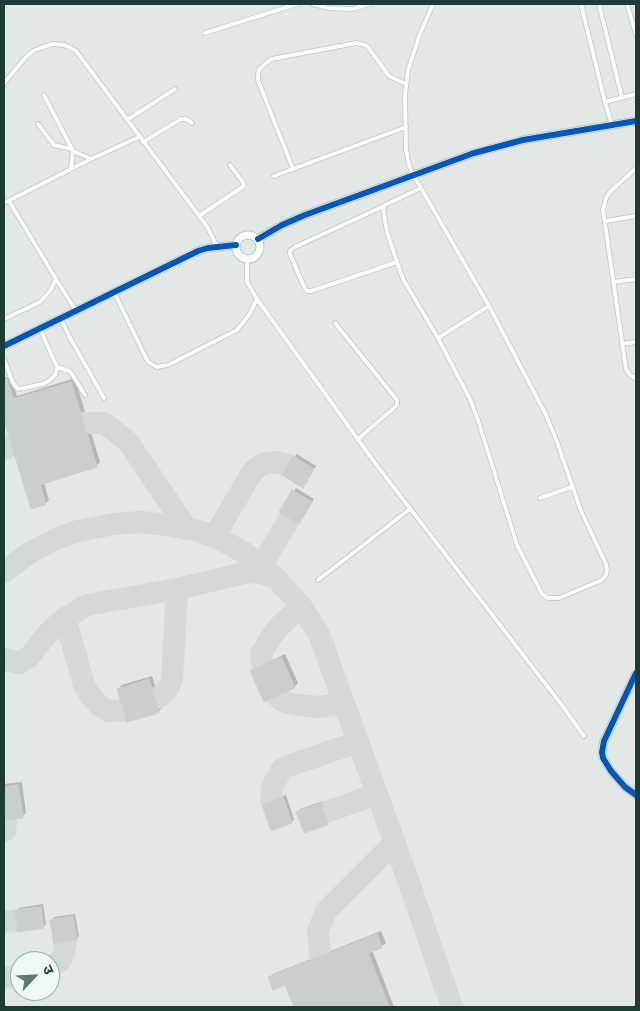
<!DOCTYPE html>
<html>
<head>
<meta charset="utf-8">
<style>
  body { margin:0 }
  #map { position:relative; width:640px; height:1011px; overflow:hidden; background:#e1e8e5; font-family:"Fira Sans Condensed","Noto Sans Devanagari",sans-serif }
  canvas { display:block }
  .frame { position:absolute; inset:0; border:5px solid #1e3c35; pointer-events:none }
  .north { position:absolute; left:10px; top:951px; width:50px; height:50px; box-sizing:border-box; background:#eff8f4; border:1px solid #9bada8; border-radius:50%; rotate:65deg; font-size:14px; font-weight:700; line-height:20px; text-align:center; color:#1e3c35 }
  .north::after { content:''; display:block; margin:auto; width:18px; height:22px; background:#627873; clip-path:polygon(50% 0,100% 100%,50% 72%,0 100%) }
</style>
</head>
<body>
<div id="map">
<canvas width="640" height="1011"></canvas>
<div class="frame"></div>
<div class="north">उ</div>
</div>
<script>
const context = document.querySelector('canvas').getContext('2d');
context.lineJoin = 'round';
function paint(path, color) {
  context.fillStyle = color;
  context.fill(path, 'evenodd');
}
function shape(rows) {
  const path = new Path2D();
  for (const r of rows) {
    if (r.length === 3) {
      path.moveTo(r[0] + r[2], r[1]);
      path.arc(r[0], r[1], r[2], 0, 2 * Math.PI);
      continue;
    }
    path.moveTo(r[0], r[1]);
    for (let i = 2; i < r.length; i += 2) path.lineTo(r[i], r[i + 1]);
  }
  return path;
}
function strokePath(path, color, width, dash) {
  context.strokeStyle = color;
  context.lineWidth = width;
  context.lineCap = dash ? 'butt' : 'round';
  context.setLineDash(dash || []);
  context.stroke(path);
}
const shadow = shape([
  [11,376,17,396,75,378,100,462,96,466,44,482,49,500,45,504,32,508,4,415,4,378],
  [297,454,316,466,303,487,294,457],
  [296,488,314,499,302,519,281,511],
  [285,654,298,683,294,687,252,672,256,668],
  [152,676,162,708,158,712,118,689,122,685],
  [22,782,26,813,22,817,4,819,4,784],
  [286,795,294,819,292,822,263,805,266,802],
  [323,801,330,821,327,824,298,812,300,809],
  [43,904,46,924,43,927,16,911,19,908],
  [75,914,79,936,76,939,52,920,54,917],
  [381,931,386,943,382,946,372,950,394,1007,296,1007,286,984,269,978,273,974]
]);
const taxiway = shape([
  [83,423,104,423,116,432,129,443,187,529],
  [4,449,11,445],
  [214,537,253,471,261,465,267,463,275,462,288,465],
  [261,566,290,518],
  [4,572,29,553,58,538,78,531,114,524,141,522,168,525,199,531,223,541,245,553,276,578,301,606,319,634,407,877,452,1007],
  [65,618,84,685,90,695,100,706,109,711,123,710],
  [4,659,19,663,29,657,49,632,65,618,87,605,177,589,249,572,261,573,273,577],
  [263,666,261,654,271,637,279,627,301,606],
  [277,696,281,700,288,703,298,705,318,707,344,704],
  [155,699,162,695,169,687,172,679,177,589],
  [271,801,272,787,282,769,288,766,358,742],
  [324,813,374,795],
  [4,831,5,831,6,820],
  [4,922,17,921],
  [320,954,318,931,326,911,395,842],
  [50,969,61,960,64,953,66,942],
  [4,978,20,975]
]);
const building = shape([
  [7,379,13,399,71,382,97,467,40,485,46,505,31,509,4,420,4,380,7,379],
  [293,456,314,469,303,488,282,475,293,456],
  [292,490,312,502,299,524,279,512,292,490],
  [281,657,295,688,264,702,250,671,281,657],
  [149,679,159,713,127,722,117,689,149,679],
  [18,785,23,818,4,820,4,787,18,785],
  [283,797,292,823,271,831,262,805,283,797],
  [321,803,328,825,304,833,296,812,321,803],
  [41,907,44,928,18,932,15,910,41,907],
  [73,916,77,940,54,944,50,920,73,916],
  [377,934,382,948,368,953,389,1007,294,1007,285,985,273,990,268,977,377,934]
]);
const service = shape([
  [313,4,328,8,353,9,369,4],
  [581,4,605,102,612,125],
  [599,4,622,98],
  [627,4,636,34],
  [205,33,297,4],
  [4,83,26,57,33,51,43,47,52,44,65,45,76,51,197,213,208,228,217,247],
  [44,95,73,151,71,169],
  [605,102,636,94],
  [127,120,175,89],
  [38,124,54,145,72,149],
  [143,142,181,119,186,119,192,123],
  [73,151,91,159],
  [636,168,610,192,606,198,603,210,626,369,629,374,636,379],
  [293,169,258,80,258,75,259,70,266,63,272,59,356,43,365,45,368,47,389,76,406,84],
  [274,176,406,127],
  [421,188,385,205,383,208,387,232,397,262,403,279,438,338,470,399,478,420,517,545,542,594,548,598,559,598,602,580,606,575,607,571,606,564,581,511,556,439,546,415,489,306,421,188,413,175,409,165,406,149,405,95,408,70,420,34,433,4],
  [9,201,56,279,76,311],
  [4,203,91,159,139,137],
  [384,206,295,247,290,251,290,254,305,289,308,291,311,291,397,262],
  [199,216,244,186,243,182,230,165],
  [605,221,636,216],
  [247,259,247,282,257,299,375,463,561,704,584,736],
  [613,282,636,279],
  [114,292,148,362,157,367,168,365,237,330,249,315,257,299],
  [4,319,40,302,50,291,56,279],
  [61,319,69,336,104,398],
  [335,323,397,400,397,404,395,407,358,439],
  [438,338,489,306],
  [622,344,636,342],
  [4,359,13,383,17,388,19,389,43,384,50,380,56,374,57,367,40,329],
  [57,367,69,371,72,374,85,395],
  [540,498,572,487],
  [318,580,410,509]
]);
const minor = shape([
  [248,247,12],
  [258,239,282,225,305,215,474,153,523,140,636,121],
  [4,346,198,251,208,248,236,245],
  [636,673,604,741,602,752,603,758,611,771,625,787,636,795]
]);
const cycleway = shape([
  [258,239,282,225,305,215,474,153,523,140,636,121],
  [4,346,198,251,208,248,236,245],
  [636,673,604,741,602,752,603,758,611,771,625,787,636,795]
]);
paint(shadow, '#0003');
strokePath(taxiway, '#d3d9d7', 22);
paint(building, '#c9cfcd');
strokePath(building, '#cad1ce', 1);
strokePath(service, '#bec5c2', 5.5);
strokePath(minor, '#bec5c2', 9);
strokePath(service, '#fafcfb', 4);
strokePath(minor, '#fafcfb', 7);
strokePath(cycleway, '#0057b8', 6);
</script>
</body>
</html>
